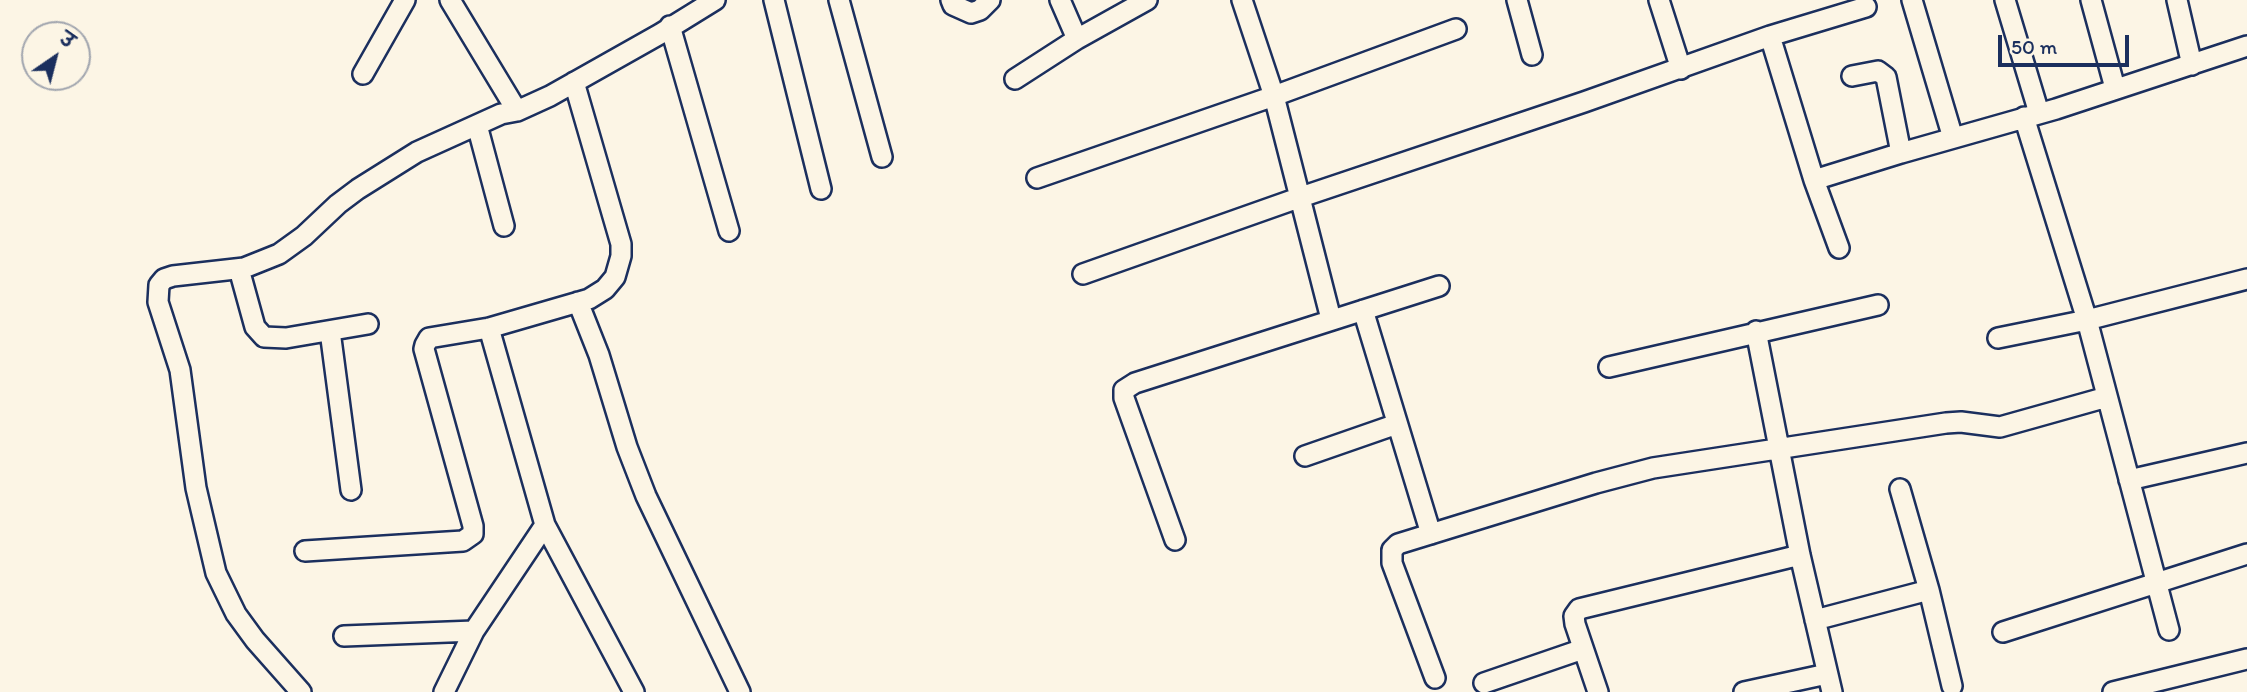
<!DOCTYPE html>
<html>
<head>
<meta charset="utf-8">
<style>
  body { margin:0 }
  #map { position:relative; width:2247px; height:692px; overflow:hidden; background:#fcf5e5; font-family:Itim,"Playpen Sans Deva",sans-serif }
  canvas { display:block }
  .north { position:absolute; left:21px; top:21px; width:70px; height:70px; box-sizing:border-box; background:#fcf5e5; border:2px solid #a2a6af; border-radius:50%; rotate:35deg; font-size:19px; font-weight:700; line-height:28px; text-align:center; color:#1b2f5e }
  .north::after { content:''; display:block; margin:auto; width:24px; height:32px; background:#1b2f5e; clip-path:polygon(50% 0,100% 100%,50% 72%,0 100%) }
  .scale { position:absolute; left:1998px; top:35px; width:131px; height:32px; box-sizing:border-box; border:4px solid #1b2f5e; border-top:0; padding-left:9px; font-size:21px; line-height:24px; white-space:nowrap; color:#1b2f5e; -webkit-text-stroke:5px #fcf5e5; paint-order:stroke }
</style>
</head>
<body>
<div id="map">
<canvas width="2247" height="692"></canvas>
<div class="north">उ</div>
<div class="scale">50 m</div>
</div>
<script>
const context = document.querySelector('canvas').getContext('2d');
context.lineJoin = 'round';
function shape(rows) {
  const path = new Path2D();
  for (const r of rows) {
    path.moveTo(r[0], r[1]);
    for (let i = 2; i < r.length; i += 2) path.lineTo(r[i], r[i + 1]);
  }
  return path;
}
function strokePath(path, color, width, dash) {
  context.strokeStyle = color;
  context.lineWidth = width;
  context.lineCap = dash ? 'butt' : 'round';
  context.setLineDash(dash || []);
  context.stroke(path);
}
const street = shape([
  [450,0,517,111],
  [774,0,821,189],
  [839,0,882,157],
  [951,0,953,5,971,13,980,10,990,0],
  [1060,0,1077,39,1147,0],
  [1242,0,1274,96,1331,319],
  [1517,0,1532,55],
  [1659,0,1681,69],
  [1912,0,1953,138],
  [2005,0,2039,113],
  [2091,0,2115,88],
  [2177,0,2192,65],
  [670,26,729,231],
  [1770,36,1866,7],
  [363,74,405,0],
  [1852,76,1878,71,1886,77,1901,153],
  [1015,79,1077,39],
  [2024,117,2087,320,2169,630],
  [477,125,504,226],
  [1037,178,1274,96,1456,29],
  [1814,180,1901,153,2056,109,2247,46],
  [239,269,255,327,264,337,286,338,368,324],
  [1083,274,1301,197,1584,102,1770,36,1814,180,1839,248],
  [578,302,599,355,627,447,646,496,740,692],
  [1363,310,1431,534],
  [489,328,545,525,634,692],
  [330,331,351,490],
  [1756,331,1800,555,1832,692],
  [1998,338,2087,320,2247,279],
  [1609,367,1878,305],
  [1305,456,1397,424],
  [2129,480,2247,453],
  [1900,489,1929,590,1952,686],
  [1175,540,1124,398,1124,390,1135,383,1439,286],
  [305,551,463,541,473,534,473,526,424,349,425,345,429,338,489,328,589,299,605,289,615,277,621,256,621,244,574,82],
  [1815,620,1929,590],
  [2003,632,2247,554],
  [344,636,474,631],
  [1435,678,1392,563,1392,550,1398,544,1596,483,1653,468,1946,423,1961,422,2000,427,2107,397],
  [1484,683,1583,649],
  [301,692,255,640,236,614,216,573,196,488,180,370,158,302,159,285,164,279,173,276,244,268,279,254,304,236,338,204,358,189,417,152,501,114,517,111,550,96,660,34,715,0],
  [444,692,474,631,545,525],
  [1598,692,1575,624,1574,616,1579,609,1800,555],
  [1744,692,1827,674],
  [2113,692,2247,659]
]);
strokePath(street, '#1b2f5e', 24);
strokePath(street, '#fcf5e5', 19);
</script>
</body>
</html>
